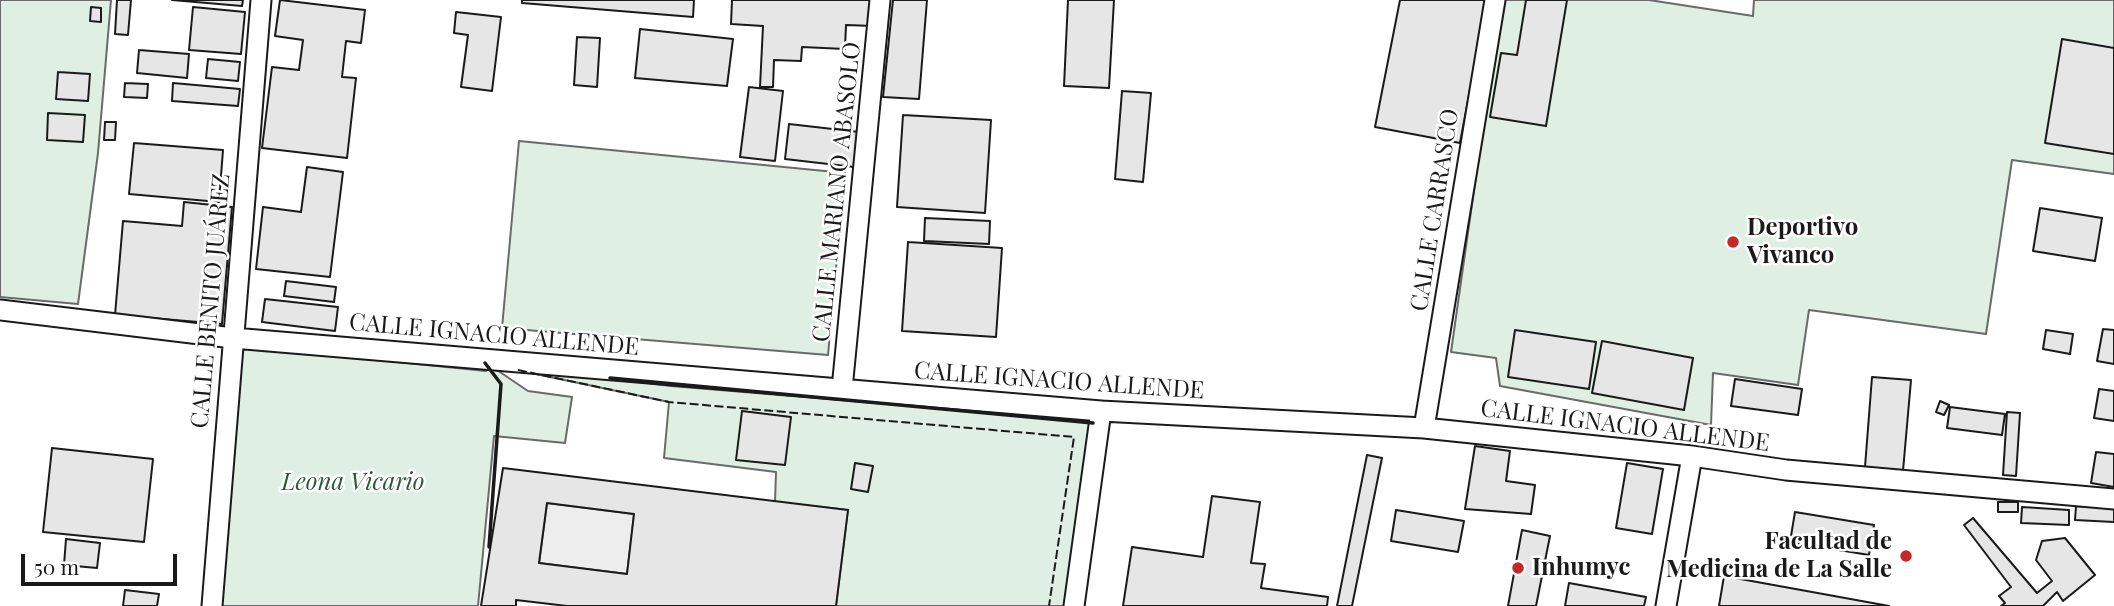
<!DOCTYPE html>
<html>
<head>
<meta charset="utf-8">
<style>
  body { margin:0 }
  #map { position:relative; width:2114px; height:606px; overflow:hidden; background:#fff; font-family:"Playfair Display",serif }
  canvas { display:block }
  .scale { position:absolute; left:21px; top:554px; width:156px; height:32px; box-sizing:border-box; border:4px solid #1a1a1a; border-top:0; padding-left:9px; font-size:21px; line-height:24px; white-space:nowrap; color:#1a1a1a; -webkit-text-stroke:5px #fff; paint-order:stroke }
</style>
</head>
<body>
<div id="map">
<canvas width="2114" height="606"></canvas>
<div class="scale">50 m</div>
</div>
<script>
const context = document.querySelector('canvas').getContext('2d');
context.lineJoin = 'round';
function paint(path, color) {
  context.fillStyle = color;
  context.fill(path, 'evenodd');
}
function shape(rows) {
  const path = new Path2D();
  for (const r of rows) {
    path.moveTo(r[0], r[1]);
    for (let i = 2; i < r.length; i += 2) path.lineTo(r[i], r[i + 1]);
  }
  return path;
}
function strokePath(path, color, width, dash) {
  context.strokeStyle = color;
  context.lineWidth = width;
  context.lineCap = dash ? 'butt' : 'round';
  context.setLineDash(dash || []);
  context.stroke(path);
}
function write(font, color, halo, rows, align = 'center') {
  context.font = font + ' "Playfair Display",serif';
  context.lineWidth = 5;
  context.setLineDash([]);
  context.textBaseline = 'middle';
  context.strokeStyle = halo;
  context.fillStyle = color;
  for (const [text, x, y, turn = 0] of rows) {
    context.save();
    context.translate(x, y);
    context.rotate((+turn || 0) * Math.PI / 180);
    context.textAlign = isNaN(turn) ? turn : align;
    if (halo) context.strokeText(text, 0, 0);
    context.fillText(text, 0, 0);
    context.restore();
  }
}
const green = shape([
  [0,0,111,0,98,153,78,304,0,297,0,0],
  [1501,0,1649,0,1753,16,1754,0,2114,0,2114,174,2012,160,1986,334,1809,310,1798,385,1713,373,1711,425,1500,386,1496,358,1451,352,1501,0],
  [519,141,845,173,828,355,502,328,519,141],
  [240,346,486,371,485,363,671,386,1093,421,1065,606,836,606,848,510,775,502,776,472,664,458,669,402,488,364,528,391,572,397,565,443,494,436,478,606,219,606,240,346]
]);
const parking = shape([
  [547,503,634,514,627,574,539,563,547,503]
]);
const building = shape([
  [117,0,131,0,128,35,115,34,117,0],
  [172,0,243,0,242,6,172,0],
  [280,0,365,10,361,43,346,41,342,77,356,78,347,158,262,148,272,67,299,70,303,40,275,36,280,0],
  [522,0,694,0,693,17,522,3,522,0],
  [732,0,875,0,873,26,846,25,845,49,802,47,801,61,774,60,773,87,760,87,763,26,731,24,732,0],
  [893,0,927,0,919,99,883,97,893,0],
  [1068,0,1114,0,1109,88,1064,86,1068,0],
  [1400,0,1487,0,1460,143,1375,127,1400,0],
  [1526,0,1567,0,1546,126,1490,117,1501,53,1517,55,1526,0],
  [91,7,101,8,101,22,90,21,91,7],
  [193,7,245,12,241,54,189,50,193,7],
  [456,12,501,17,492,91,461,87,468,35,454,33,456,12],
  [640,29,733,39,727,86,635,78,640,29],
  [577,37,600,38,597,87,574,85,577,37],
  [2062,39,2114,48,2114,154,2045,143,2062,39],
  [139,50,189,54,187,78,137,73,139,50],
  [208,59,240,62,238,81,206,78,208,59],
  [58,72,90,74,88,101,56,99,58,72],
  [125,83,148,84,147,98,124,97,125,83],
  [173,83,240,89,238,106,172,101,173,83],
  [749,87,783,91,775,161,740,157,749,87],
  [1122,91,1151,93,1143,182,1115,179,1122,91],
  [48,113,85,115,83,142,47,140,48,113],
  [903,115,991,120,985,213,897,207,903,115],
  [105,122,116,122,115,140,104,140,105,122],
  [789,124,859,132,854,167,785,159,789,124],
  [134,143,223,150,219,202,129,194,134,143],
  [307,167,343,172,330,277,256,269,263,207,301,212,307,167],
  [184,202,232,207,222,324,115,315,123,221,182,226,184,202],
  [2040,208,2102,218,2095,261,2033,251,2040,208],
  [925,218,990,221,989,244,924,241,925,218],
  [908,242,1002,248,996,337,902,331,908,242],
  [286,281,336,287,334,302,284,296,286,281],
  [265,299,338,307,335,331,262,322,265,299],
  [2103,329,2114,330,2114,364,2097,361,2103,329],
  [1515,330,1596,342,1589,389,1508,377,1515,330],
  [2046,330,2073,334,2070,354,2043,349,2046,330],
  [1602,341,1693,358,1684,410,1592,393,1602,341],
  [1872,377,1911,380,1903,471,1865,467,1872,377],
  [1735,379,1802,389,1798,415,1731,406,1735,379],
  [2099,389,2114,391,2114,421,2094,418,2099,389],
  [1940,401,1949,405,1944,415,1936,412,1940,401],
  [1950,407,2005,414,2002,435,1947,428,1950,407],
  [742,411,791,417,785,465,736,460,742,411],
  [2007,412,2020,413,2016,476,2003,475,2007,412],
  [1475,446,1510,451,1506,481,1535,485,1531,514,1465,509,1475,446],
  [52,448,153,459,144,542,43,532,52,448],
  [2096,452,2114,454,2114,487,2091,483,2096,452],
  [1367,455,1382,458,1352,606,1337,606,1367,455],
  [855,463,873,466,868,492,851,489,855,463],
  [1627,463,1663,469,1652,534,1616,528,1627,463],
  [503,468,848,510,836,606,567,606,516,600,516,606,481,606,503,468],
  [547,503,634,514,627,574,539,563,547,503],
  [1212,496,1260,502,1251,563,1265,564,1261,588,1328,597,1327,606,1123,606,1132,547,1203,557,1212,496],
  [1998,502,2018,502,2018,512,1998,512,1998,502],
  [2076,506,2114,508,2114,522,2075,520,2076,506],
  [2022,507,2069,510,2069,525,2021,523,2022,507],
  [1396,510,1464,521,1458,552,1391,541,1396,510],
  [1795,512,1874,525,1869,555,1790,542,1795,512],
  [1973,518,2037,593,2052,581,2036,560,2042,541,2065,538,2095,575,2063,601,2057,592,2043,606,2001,606,2005,603,1999,596,2011,587,1964,525,1973,518],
  [1522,530,1550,536,1536,606,1508,606,1522,530],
  [66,539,100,543,97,568,64,565,66,539],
  [1724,576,1889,606,1719,606,1724,576],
  [1569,583,1646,597,1644,606,1565,606,1569,583],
  [125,590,159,594,157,606,123,606,125,590]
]);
const minor = shape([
  [0,310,233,338,1101,411,1424,428,1692,456,1786,470,2114,499],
  [842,389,880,0],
  [1424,428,1495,0],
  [212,606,261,0],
  [1074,606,1101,411],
  [1666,606,1692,456]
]);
const fence = shape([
  [518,370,669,402,1074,437,1049,606]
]);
const wall = shape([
  [485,363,501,384,489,547],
  [610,378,1093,423]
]);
const markers = [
  [1733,242,7,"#c62828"],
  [1906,556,7,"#c62828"],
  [1518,568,7,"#c62828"]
];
const streetNames = [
  ["CALLE MARIANO ABASOLO",837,192,-84],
  ["CALLE CARRASCO",1435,210,-81],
  ["CALLE BENITO JUÁREZ",211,301,-85],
  ["CALLE IGNACIO ALLENDE",494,335,5],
  ["CALLE IGNACIO ALLENDE",1059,381,4],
  ["CALLE IGNACIO ALLENDE",1625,426,7]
];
const poiNames = [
  ["Deportivo",1747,228],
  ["Vivanco",1747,256],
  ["Facultad de",1892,542,"right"],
  ["Medicina de La Salle",1892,570,"right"],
  ["Inhumyc",1532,568]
];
const parkNames = [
  ["Leona Vicario",353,483]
];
paint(green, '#e0efe3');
strokePath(green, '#6a6a6a', 2);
paint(parking, '#ededed');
strokePath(parking, '#6a6a6a', 2);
paint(building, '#e6e6e6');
strokePath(building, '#1a1a1a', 2);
strokePath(minor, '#1a1a1a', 23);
strokePath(minor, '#fff', 19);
strokePath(fence, '#1a1a1a', 2, [9, 3.5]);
strokePath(wall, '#1a1a1a', 3.5);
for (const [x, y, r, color] of markers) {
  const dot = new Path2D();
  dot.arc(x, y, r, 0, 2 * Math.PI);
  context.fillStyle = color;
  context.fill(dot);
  strokePath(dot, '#fff', 2.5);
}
write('24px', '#1a1a1a', '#fff', streetNames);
write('bold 24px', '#1a1a1a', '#fff', poiNames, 'left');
write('italic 24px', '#2b5a34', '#fff', parkNames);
</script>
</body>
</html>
